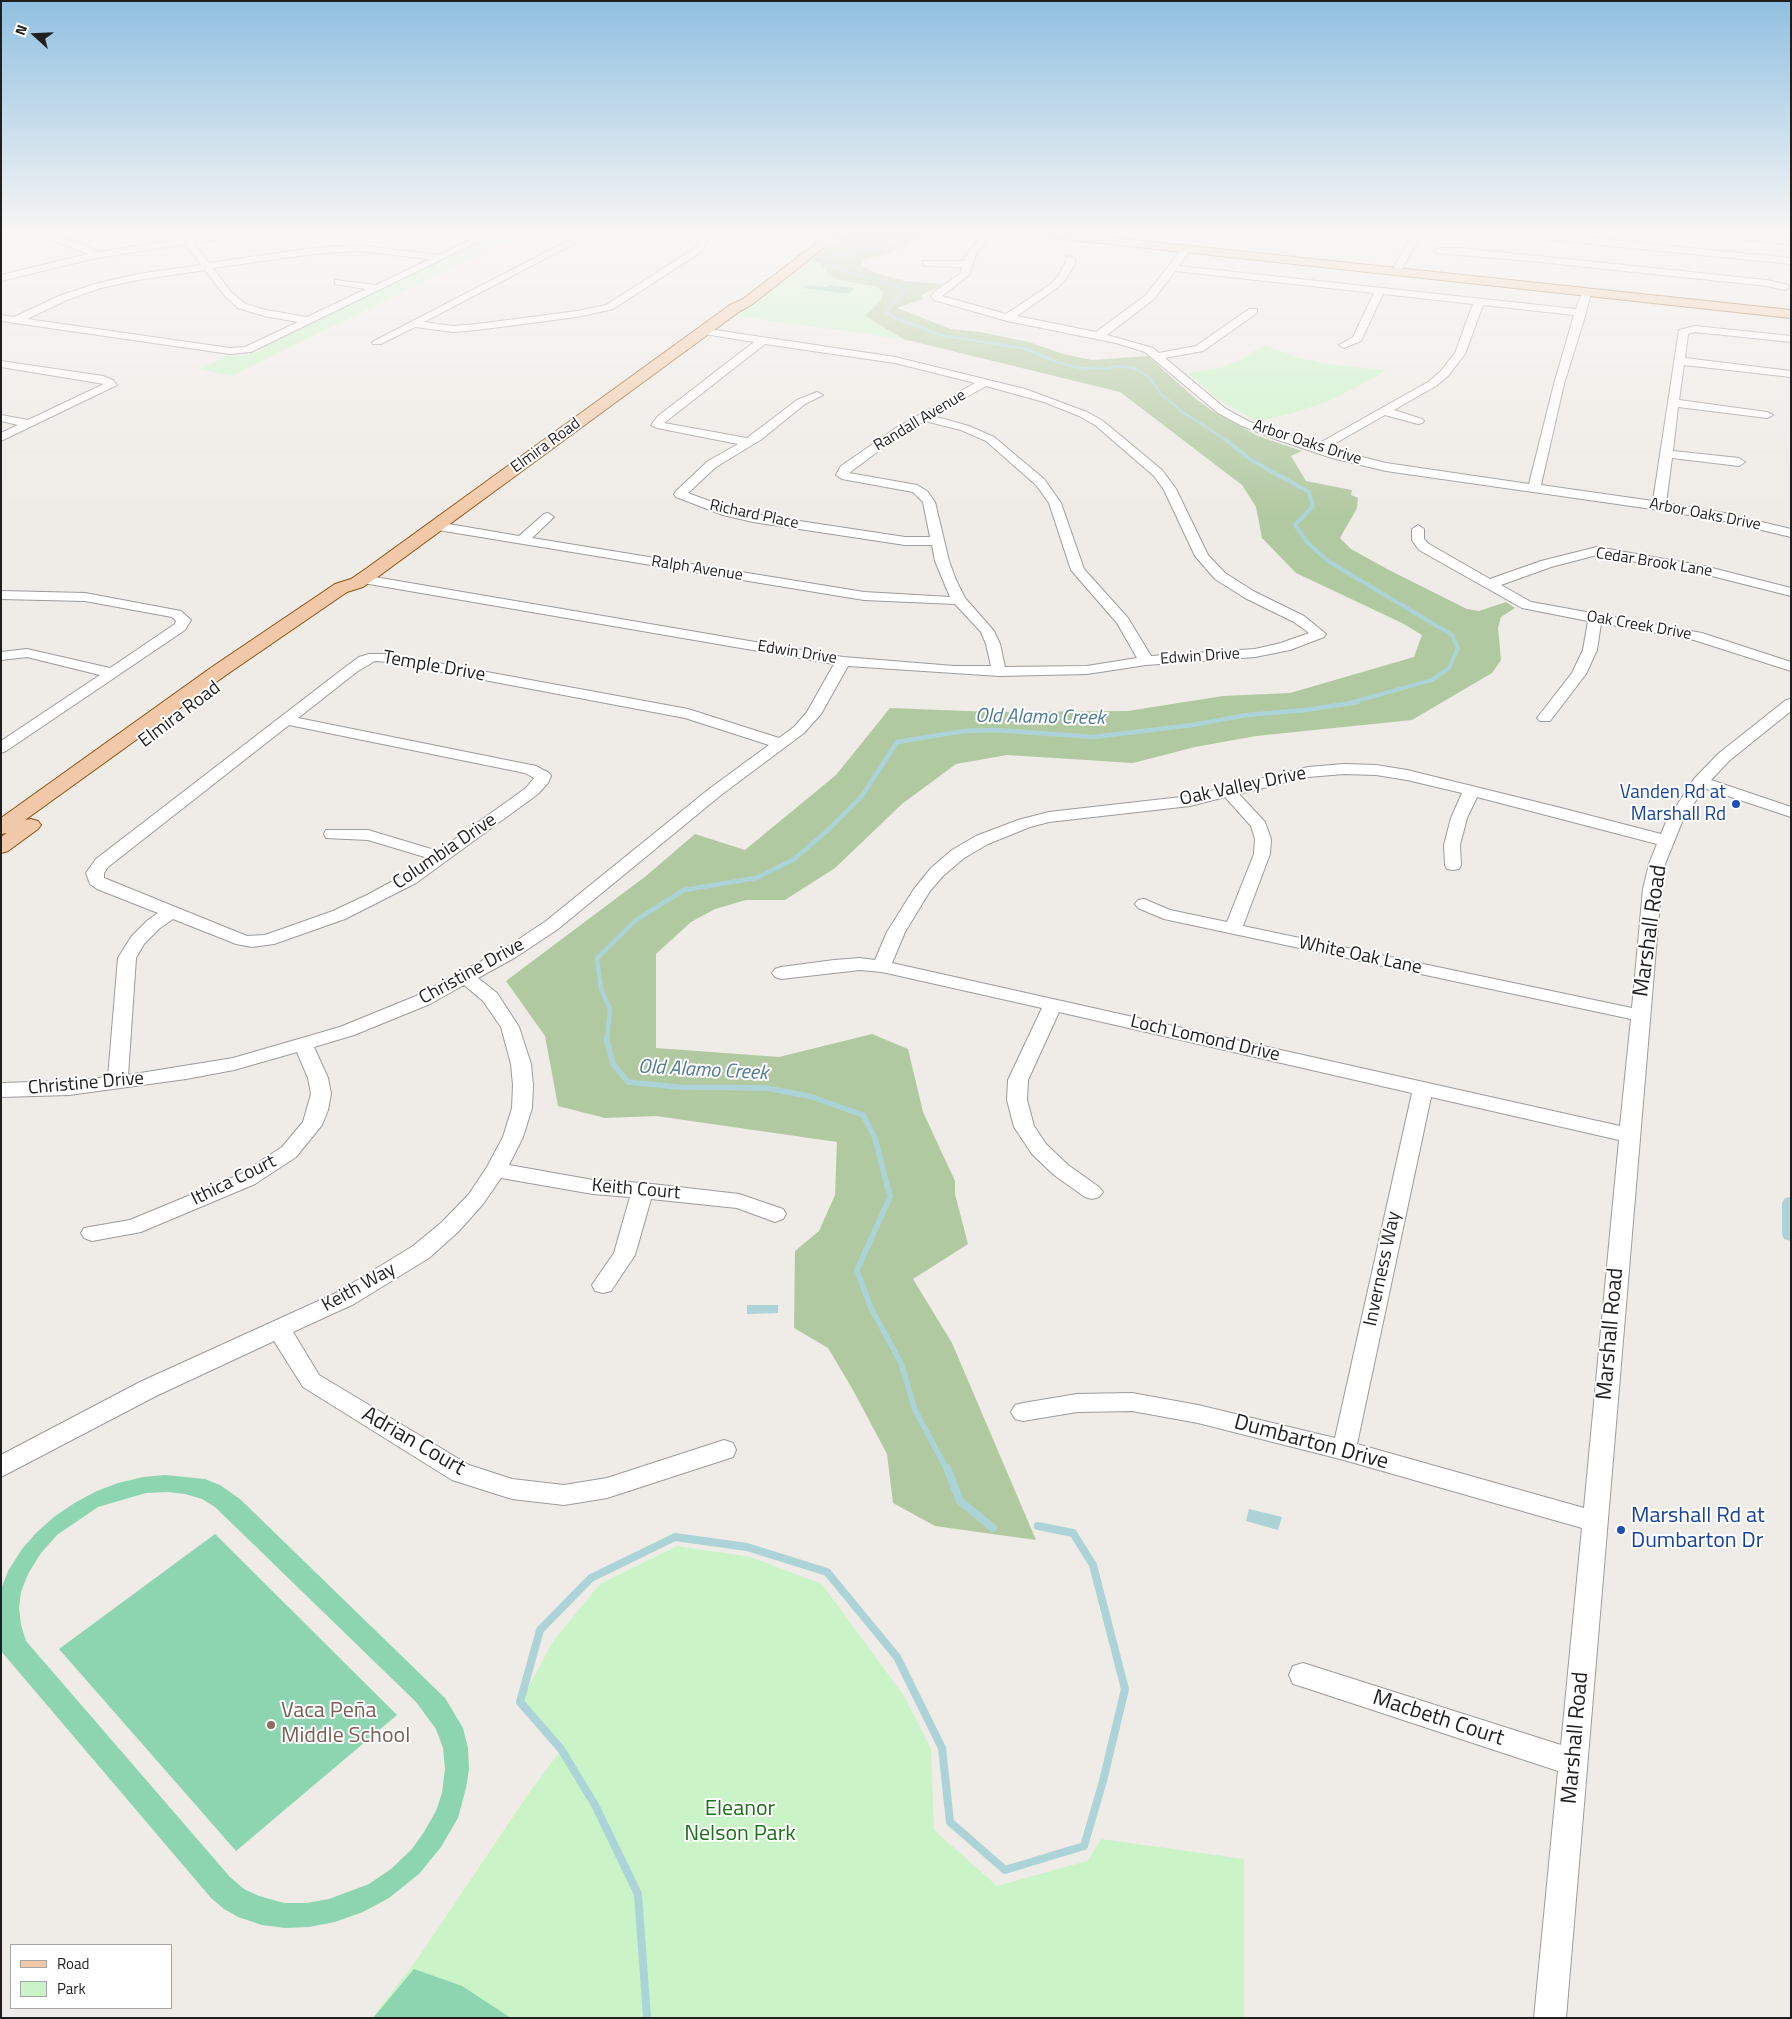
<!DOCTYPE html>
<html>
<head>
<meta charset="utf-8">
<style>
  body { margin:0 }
  #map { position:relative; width:1792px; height:2019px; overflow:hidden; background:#efebe6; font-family:"Titillium Web",sans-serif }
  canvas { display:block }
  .frame { position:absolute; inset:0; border:2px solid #1f1f1f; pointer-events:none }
  .legend { position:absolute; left:10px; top:1944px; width:162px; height:65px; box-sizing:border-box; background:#fff; border:1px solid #a5a5a5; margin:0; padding:6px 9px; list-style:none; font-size:15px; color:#1f1f1f }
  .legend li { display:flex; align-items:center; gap:10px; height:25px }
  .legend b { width:25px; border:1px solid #a5a5a5 }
  .north { position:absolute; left:10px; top:10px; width:50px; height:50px; -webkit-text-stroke:4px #fff; paint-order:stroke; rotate:290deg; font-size:14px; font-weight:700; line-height:20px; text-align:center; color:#1f1f1f }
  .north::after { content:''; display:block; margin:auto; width:18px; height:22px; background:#1f1f1f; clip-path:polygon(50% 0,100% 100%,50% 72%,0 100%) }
</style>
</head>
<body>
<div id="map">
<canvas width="1792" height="2019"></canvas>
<div class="frame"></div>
<ul class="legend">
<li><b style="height:6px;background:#f2c9a8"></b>Road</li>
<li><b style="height:14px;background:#caf4c8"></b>Park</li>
</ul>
<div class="north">N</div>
</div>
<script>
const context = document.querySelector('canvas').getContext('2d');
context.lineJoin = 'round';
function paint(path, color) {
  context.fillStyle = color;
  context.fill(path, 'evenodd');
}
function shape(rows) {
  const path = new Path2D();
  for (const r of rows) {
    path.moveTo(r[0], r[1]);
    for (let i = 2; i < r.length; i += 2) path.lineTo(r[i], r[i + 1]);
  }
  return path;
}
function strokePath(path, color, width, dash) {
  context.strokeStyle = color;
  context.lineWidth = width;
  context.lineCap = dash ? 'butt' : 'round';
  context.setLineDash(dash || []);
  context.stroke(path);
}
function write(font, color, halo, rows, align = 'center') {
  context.font = font + ' "Titillium Web",sans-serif';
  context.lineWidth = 4;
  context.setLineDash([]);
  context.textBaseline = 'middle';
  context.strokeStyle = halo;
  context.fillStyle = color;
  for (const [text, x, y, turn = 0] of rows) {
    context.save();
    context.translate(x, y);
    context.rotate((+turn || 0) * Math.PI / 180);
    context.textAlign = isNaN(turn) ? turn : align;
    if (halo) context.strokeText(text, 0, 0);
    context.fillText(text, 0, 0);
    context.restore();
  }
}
const forest = shape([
  [846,234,928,234,886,254,863,260,862,265,873,272,905,281,943,284,922,295,923,299,897,308,951,329,980,332,1029,342,1063,354,1092,360,1148,356,1197,400,1217,414,1258,436,1302,451,1291,456,1306,481,1352,490,1351,495,1358,498,1357,508,1340,538,1351,549,1387,569,1467,609,1479,611,1506,602,1515,608,1501,617,1498,628,1501,660,1492,673,1412,720,1256,736,1195,747,1133,763,1007,755,956,764,902,804,835,868,785,900,746,900,715,909,691,922,656,954,656,1048,779,1057,872,1034,908,1049,923,1112,955,1181,955,1194,968,1244,913,1279,952,1343,1036,1540,935,1526,893,1503,887,1454,853,1390,828,1348,794,1328,795,1251,819,1231,835,1195,837,1142,656,1116,605,1118,558,1106,545,1036,506,981,646,876,695,834,745,850,836,775,890,708,993,712,1128,711,1223,696,1290,693,1414,657,1422,635,1402,623,1296,573,1262,538,1256,507,1242,485,1120,392,903,339,865,316,882,299,877,287,838,280,829,275,820,263,809,262]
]);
const park = shape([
  [497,234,520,234,232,376,200,369,229,355,243,356,260,351,268,345],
  [809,262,820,263,829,275,838,280,877,287,883,292,882,299,865,316,903,339,736,316],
  [1264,345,1299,358,1326,364,1385,370,1374,378,1329,401,1293,413,1258,422,1218,399,1188,373,1220,368,1240,360],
  [677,1546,750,1557,822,1584,904,1696,931,1749,934,1830,997,1886,1087,1861,1101,1839,1244,1859,1244,2018,372,2018,416,1961,531,1790,561,1750,520,1702,554,1640,600,1584]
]);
const pitch = shape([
  [806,285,827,287,829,285,855,288,848,294,802,288],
  [165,1475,205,1479,220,1485,240,1499,445,1698,463,1728,468,1748,469,1769,466,1788,458,1818,441,1847,419,1874,389,1898,363,1912,335,1922,309,1927,285,1928,262,1925,238,1917,224,1909,211,1898,1,1651,1,1589,8,1571,22,1549,36,1533,55,1516,76,1502,97,1491,118,1483,143,1477],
  [168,1492,185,1494,202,1499,215,1507,416,1702,436,1729,443,1748,445,1769,442,1793,436,1811,424,1832,412,1849,391,1869,369,1884,329,1899,307,1903,284,1903,259,1896,244,1889,230,1877,26,1641,21,1625,19,1608,21,1592,28,1574,41,1553,57,1535,98,1507,146,1493],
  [215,1534,397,1715,236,1851,59,1649],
  [414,1969,462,1986,511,2018,373,2018]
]);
const water = shape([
  [747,1305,778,1305,778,1313,747,1314],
  [1249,1509,1282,1517,1278,1530,1246,1521]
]);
const streamFar4 = shape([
  [903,234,893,236,887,244,870,250,853,254,829,255,825,260,832,266,849,273,898,286,904,291,886,312,895,318,940,335,1026,349,1056,362,1080,368,1107,369,1116,366,1134,368,1149,377,1162,395,1184,413,1226,440]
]);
const streamFar3 = shape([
  [1225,439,1251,460,1309,492,1313,506,1295,525,1307,542,1328,561,1452,635,1458,648,1449,668,1432,680,1349,703]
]);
const streamFar2 = shape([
  [607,1040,610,1009,601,989,597,958,636,920,684,890,756,878,793,860,828,830,862,796,897,742,964,731,995,730,1094,737,1192,725,1247,715,1306,710,1358,702]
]);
const streamFar1 = shape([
  [606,1038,613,1064,628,1082,678,1087,766,1088,809,1096,863,1115,875,1138,890,1197,857,1270,871,1308,901,1363,915,1410,947,1470]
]);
const stream = shape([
  [947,1468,960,1501,993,1528],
  [647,2018,638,1894,595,1805,561,1749,520,1702,540,1630,591,1578,675,1537,747,1547,827,1572,897,1657,942,1748,950,1822,1005,1870,1084,1846,1103,1781,1125,1689,1093,1565,1073,1533,1038,1526]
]);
const canal = shape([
  [1791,1197,1791,1241,1784,1239,1782,1234,1782,1203,1785,1198,1791,1197]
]);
const minor = shape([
  [36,234,50,234,84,245,97,252,181,239,178,234,187,234,190,238,215,234,238,234,234,237,194,243,209,263,313,248,357,245,439,255,482,234,494,234,251,352,230,354,1,321,1,315,14,317,59,296,95,284,138,274,201,265,185,244,96,258,1,281,1,275,88,254,36,234],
  [357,251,430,259,376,285,335,280,335,284,366,289,307,317,266,310,246,304,231,292,213,268,313,254,357,251],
  [205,270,225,296,238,308,264,316,298,322,245,347,230,348,27,319,67,300,101,288,138,280,205,270],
  [581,234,592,234,424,322,453,326,477,324,577,311,606,305,695,248,704,234,713,234,701,252,613,309,577,317,477,330,453,332,415,327,381,344,373,344,372,342,581,234],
  [984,234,993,234,976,254,969,275,942,296,1006,314,1051,284,1058,276,1065,264,1067,257,1070,256,1075,259,1075,264,1065,280,1057,288,1017,316,1096,332,1146,295,1184,246,1187,245,1192,248,1179,266,1576,309,1583,290,1589,290,1591,292,1586,313,1564,384,1541,485,1653,501,1679,330,1695,326,1791,336,1791,342,1695,332,1688,334,1685,358,1791,371,1791,377,1684,365,1679,400,1767,412,1773,415,1767,418,1678,407,1673,451,1739,458,1745,462,1739,466,1672,458,1666,503,1724,513,1791,529,1791,537,1724,521,1659,510,1386,471,1332,458,1278,440,1242,426,1218,413,1145,352,1116,343,1007,321,934,300,931,296,935,291,960,274,962,267,926,266,923,265,923,261,964,261,969,251,984,234],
  [1175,271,1374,293,1353,337,1339,345,1344,348,1361,341,1383,294,1473,304,1455,353,1440,372,1428,382,1316,445,1250,422,1226,409,1165,358,1203,351,1257,313,1257,309,1249,309,1196,346,1159,353,1153,348,1107,335,1154,299,1175,271],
  [1483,305,1574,315,1554,384,1529,484,1386,463,1327,448,1385,415,1418,424,1422,423,1424,421,1422,419,1394,410,1436,386,1448,376,1465,354,1483,305],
  [1412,234,1421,234,1402,269,1396,269,1394,267,1412,234],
  [1519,234,1552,234,1791,258,1791,264,1523,237,1519,234],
  [1719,234,1748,234,1790,239,1791,245,1723,237,1719,234],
  [1439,248,1461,248,1767,280,1788,285,1790,287,1785,290,1767,286,1530,261,1436,253,1434,251,1439,248],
  [702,328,895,357,1025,389,1087,412,1103,421,1162,470,1176,489,1208,555,1225,573,1255,592,1304,616,1326,634,1324,637,1290,650,1255,657,1146,665,1087,674,999,676,848,666,821,714,804,733,721,795,558,929,516,957,478,978,497,993,519,1027,531,1064,533,1085,532,1108,523,1137,509,1165,593,1180,643,1183,739,1194,783,1209,786,1214,783,1219,775,1222,737,1208,651,1199,635,1255,611,1291,603,1293,595,1291,592,1285,614,1253,630,1197,593,1194,501,1178,483,1204,458,1232,429,1258,354,1304,293,1332,319,1375,469,1465,512,1479,564,1485,607,1478,724,1440,733,1443,736,1450,733,1457,607,1498,564,1505,512,1499,452,1480,303,1387,274,1341,156,1396,1,1477,1,1455,140,1382,338,1292,413,1246,442,1222,469,1194,487,1167,503,1137,512,1108,513,1085,511,1064,501,1027,483,1001,464,985,430,1004,354,1035,314,1047,328,1078,331,1094,328,1110,322,1125,296,1157,255,1184,141,1232,92,1241,84,1238,81,1233,84,1228,130,1220,241,1174,282,1147,303,1122,311,1094,308,1078,297,1052,234,1070,186,1079,69,1095,1,1097,1,1083,69,1081,108,1077,118,958,131,937,148,920,158,913,97,889,90,884,86,873,96,859,348,665,359,657,369,654,389,654,688,709,779,738,794,727,807,712,834,664,363,583,356,579,358,576,363,575,843,657,954,666,991,666,986,644,981,632,955,604,864,600,432,529,431,526,437,522,519,536,544,514,548,513,554,517,532,538,864,592,950,597,935,561,932,545,905,545,753,522,723,515,676,497,674,494,676,491,708,461,738,444,657,428,651,425,658,416,754,342,698,333,697,331,702,328],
  [765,344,895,363,975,383,896,428,841,466,836,475,842,479,913,492,923,502,930,537,905,537,753,514,731,509,688,493,716,467,762,439,805,404,823,395,817,392,797,400,747,438,664,423,765,344],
  [986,386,1044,402,1079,416,1095,425,1154,476,1164,490,1195,556,1215,579,1245,598,1294,622,1309,633,1281,643,1255,649,1151,656,1128,618,1084,569,1061,503,1044,479,994,437,969,426,933,416,986,386],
  [925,421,961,430,986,441,1036,485,1049,503,1071,570,1117,623,1137,658,1087,666,1005,667,1000,644,994,631,965,598,956,580,949,561,935,502,927,491,917,485,849,473,904,432,925,421],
  [375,661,389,662,685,718,769,745,709,789,546,921,504,949,416,996,340,1027,233,1058,128,1075,136,958,144,944,160,928,173,919,236,944,252,947,274,944,345,919,416,883,538,794,548,783,551,776,549,773,536,766,298,718,358,671,375,661],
  [289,725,525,773,534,778,526,788,438,851,368,830,326,830,324,834,326,838,368,840,428,858,404,875,367,895,333,911,265,935,247,936,104,878,104,873,108,867,289,725],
  [1,361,103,376,113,380,117,385,1,441,1,433,18,425,1,421,1,415,28,420,104,384,1,367,1,361],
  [1418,525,1424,529,1424,539,1429,544,1490,579,1541,561,1597,547,1704,566,1791,588,1791,596,1704,574,1597,555,1551,567,1501,585,1531,602,1702,633,1791,662,1791,671,1694,640,1601,623,1597,650,1586,674,1550,721,1540,721,1537,718,1572,673,1583,650,1588,621,1522,608,1419,550,1412,540,1412,529,1418,525],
  [1,591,85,593,181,611,191,620,185,630,6,751,1,753,1,741,100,675,27,657,1,660,1,652,27,649,110,668,175,624,176,621,172,617,85,601,1,599,1,591],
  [1791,699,1791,711,1730,760,1711,780,1791,807,1791,817,1704,788,1682,822,1665,864,1661,889,1566,2018,1534,2018,1558,1771,1303,1687,1293,1684,1289,1675,1293,1666,1303,1663,1561,1745,1582,1528,1344,1460,1198,1423,1132,1411,1077,1412,1023,1421,1015,1419,1011,1412,1015,1405,1023,1403,1077,1394,1132,1393,1198,1405,1335,1438,1412,1093,1059,1012,1028,1080,1027,1100,1034,1126,1046,1144,1068,1165,1099,1187,1103,1192,1099,1197,1092,1199,1085,1197,1054,1175,1032,1154,1014,1127,1007,1100,1008,1080,1042,1008,882,972,860,970,781,979,775,977,772,973,775,969,781,967,834,960,860,958,875,960,887,932,914,889,931,868,952,850,976,836,1018,820,1049,812,1190,796,1308,767,1344,764,1376,765,1407,770,1561,808,1661,834,1666,822,1694,779,1718,754,1786,700,1791,699],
  [1344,774,1376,775,1407,780,1462,793,1451,818,1444,845,1445,865,1447,869,1453,870,1459,869,1461,865,1460,845,1467,818,1477,797,1657,844,1649,864,1643,889,1632,1008,1243,926,1270,854,1271,839,1265,822,1239,794,1308,777,1344,774],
  [1225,797,1251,826,1255,839,1254,854,1227,922,1170,910,1144,899,1138,900,1135,904,1138,908,1164,919,1631,1019,1620,1126,892,963,905,932,930,891,943,876,964,858,988,844,1030,827,1049,822,1190,806,1225,797],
  [1431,1097,1619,1140,1584,1508,1357,1444,1431,1097]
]);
const major = shape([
  [828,234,842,234,751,305,740,311,379,576,363,587,347,592,226,675,25,820,31,819,38,821,41,825,38,829,8,851,1,853,1,837,7,833,1,834,1,818,212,667,335,584,351,579,367,568,730,305,743,299,828,234],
  [1039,234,1079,234,1791,310,1791,318,1045,237,1039,234]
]);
const markers = [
  [1736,804,5,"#1a4fb4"],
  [1621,1530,5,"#1a4fb4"],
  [271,1725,5,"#8d6e63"]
];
const farStreetnames = [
  ["Randall Avenue",920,421,-31],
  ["Arbor Oaks Drive",1307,443,18],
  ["Elmira Road",546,446,-36],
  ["Richard Place",754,515,12],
  ["Arbor Oaks Drive",1705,515,11],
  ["Cedar Brook Lane",1654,563,9],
  ["Ralph Avenue",697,569,9],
  ["Oak Creek Drive",1639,626,10],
  ["Edwin Drive",797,653,9],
  ["Edwin Drive",1200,657,-4]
];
const streetNames = [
  ["Temple Drive",434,667,10],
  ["Elmira Road",180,715,-37],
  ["Oak Valley Drive",1243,787,-12],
  ["Columbia Drive",445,852,-34],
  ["White Oak Lane",1360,956,12],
  ["Christine Drive",472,972,-29],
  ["Loch Lomond Drive",1205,1039,13],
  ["Christine Drive",86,1084,-5],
  ["Ithica Court",234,1181,-26],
  ["Keith Court",636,1190,5],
  ["Inverness Way",1383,1269,-78],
  ["Keith Way",359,1288,-29]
];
const transitNames = [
  ["Vanden Rd at",1726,793],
  ["Marshall Rd",1726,815]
];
const waterNames = [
  ["Old Alamo Creek",1040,718,1],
  ["Old Alamo Creek",703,1071,3]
];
const nearStreetnames = [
  ["Marshall Road",1651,931,-82],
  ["Marshall Road",1611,1334,-85],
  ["Adrian Court",413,1442,30],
  ["Dumbarton Drive",1311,1443,15],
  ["Macbeth Court",1438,1719,18],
  ["Marshall Road",1576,1738,-85]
];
const nearTransitnames = [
  ["Marshall Rd at",1631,1517],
  ["Dumbarton Dr",1631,1542]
];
const nearEducationnames = [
  ["Vaca Peña",281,1712],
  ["Middle School",281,1737]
];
const nearParknames = [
  ["Eleanor",740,1810],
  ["Nelson Park",740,1835]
];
paint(forest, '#b1c9a0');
paint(park, '#caf4c8');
paint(pitch, '#8dd5b0');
paint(water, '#acd3d7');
strokePath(streamFar4, '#acd3d7', 2.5);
strokePath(streamFar3, '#acd3d7', 4);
strokePath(streamFar2, '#acd3d7', 4.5);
strokePath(streamFar1, '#acd3d7', 5.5);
strokePath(stream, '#acd3d7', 8);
paint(canal, '#acd3d7');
strokePath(minor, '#9c9c9c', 2);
strokePath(major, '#8a5210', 2);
paint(minor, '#fff');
paint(major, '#f2c9a8');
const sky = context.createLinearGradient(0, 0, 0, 517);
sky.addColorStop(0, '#90c0e1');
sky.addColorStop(0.45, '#f8f6f4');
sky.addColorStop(1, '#f8f6f400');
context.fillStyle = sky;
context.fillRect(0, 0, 1792, 517);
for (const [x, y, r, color] of markers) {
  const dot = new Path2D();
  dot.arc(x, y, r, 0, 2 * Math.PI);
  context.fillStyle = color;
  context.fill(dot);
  strokePath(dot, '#fff', 2);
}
write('16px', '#1f1f1f', '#fff', farStreetnames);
write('19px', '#1f1f1f', '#fff', streetNames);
write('19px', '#164399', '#fff', transitNames, 'right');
write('italic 20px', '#4f7b95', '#fff', waterNames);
write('22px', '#1f1f1f', '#fff', nearStreetnames);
write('22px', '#164399', '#fff', nearTransitnames, 'left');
write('22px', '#785e54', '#fff', nearEducationnames, 'left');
write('22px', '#1c7218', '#fff', nearParknames);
</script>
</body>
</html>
